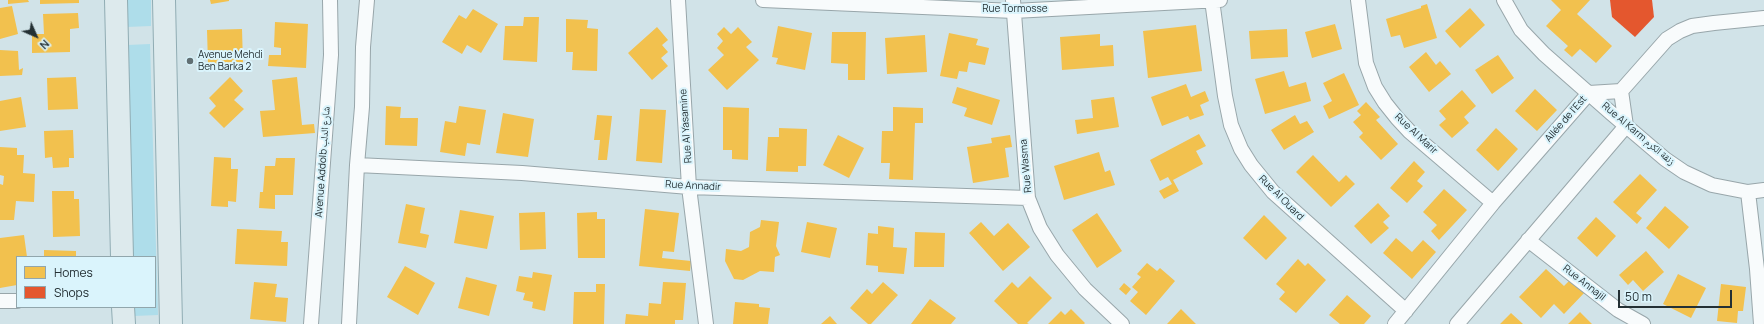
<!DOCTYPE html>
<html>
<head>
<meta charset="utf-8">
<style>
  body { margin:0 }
  #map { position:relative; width:1764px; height:324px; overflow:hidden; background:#d1e3e8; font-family:Manrope,sans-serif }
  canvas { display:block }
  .legend { position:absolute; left:16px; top:256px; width:140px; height:52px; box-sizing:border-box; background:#daf4fc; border:1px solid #91a6ac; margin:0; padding:5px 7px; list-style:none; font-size:12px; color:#243034 }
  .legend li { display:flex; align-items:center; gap:8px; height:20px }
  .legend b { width:20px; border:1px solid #91a6ac }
  .north { position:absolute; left:16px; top:16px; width:40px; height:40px; -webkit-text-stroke:3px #daf4fc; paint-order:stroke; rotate:135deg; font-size:11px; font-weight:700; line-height:16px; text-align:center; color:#243034 }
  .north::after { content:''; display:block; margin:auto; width:14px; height:18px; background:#243034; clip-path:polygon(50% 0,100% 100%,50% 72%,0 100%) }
  .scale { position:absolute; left:1618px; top:290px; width:114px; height:18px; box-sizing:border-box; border:2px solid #243034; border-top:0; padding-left:5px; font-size:12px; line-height:14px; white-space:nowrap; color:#243034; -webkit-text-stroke:3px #daf4fc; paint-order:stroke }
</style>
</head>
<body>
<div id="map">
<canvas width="1764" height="324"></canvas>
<ul class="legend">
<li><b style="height:11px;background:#f2c14e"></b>Homes</li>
<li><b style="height:11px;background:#e4572e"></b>Shops</li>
</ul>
<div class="north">N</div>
<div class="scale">50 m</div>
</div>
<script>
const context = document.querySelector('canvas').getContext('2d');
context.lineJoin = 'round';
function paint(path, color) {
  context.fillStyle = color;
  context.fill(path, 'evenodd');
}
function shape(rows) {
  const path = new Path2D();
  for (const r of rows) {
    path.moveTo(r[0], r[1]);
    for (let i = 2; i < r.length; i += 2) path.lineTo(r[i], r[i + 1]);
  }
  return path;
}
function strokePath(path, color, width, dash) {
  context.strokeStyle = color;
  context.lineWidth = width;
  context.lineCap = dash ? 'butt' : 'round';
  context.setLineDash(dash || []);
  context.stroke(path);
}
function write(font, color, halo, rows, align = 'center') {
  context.font = font + ' Manrope,"Noto Naskh Arabic",sans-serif';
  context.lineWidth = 4;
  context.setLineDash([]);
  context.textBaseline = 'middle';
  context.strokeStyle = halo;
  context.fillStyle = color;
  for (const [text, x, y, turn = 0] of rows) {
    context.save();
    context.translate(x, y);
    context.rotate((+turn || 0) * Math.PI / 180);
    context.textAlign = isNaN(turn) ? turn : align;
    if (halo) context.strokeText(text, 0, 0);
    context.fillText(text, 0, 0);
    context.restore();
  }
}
const green = shape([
  [126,0,151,0,151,26,127,27],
  [150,44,158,315,134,316,134,307,155,307,155,257,133,257,127,45]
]);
const homes = shape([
  [8,0,28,0,29,2,8,4],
  [40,0,79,0,79,3,40,4],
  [210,0,229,0,229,1,211,4],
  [1551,0,1590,0,1577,14,1612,46,1596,63,1580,49,1572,57,1564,50,1568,46,1546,26,1561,10],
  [1427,4,1437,38,1404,48,1400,35,1391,37,1386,19,1421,8,1421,6],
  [12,6,18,34,0,39,0,8],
  [1470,8,1485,25,1460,48,1445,31],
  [473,9,498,24,481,53,467,45,462,54,442,42,459,15,466,19],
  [78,13,79,28,70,29,70,52,32,53,32,34,44,34,43,14],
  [524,17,539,17,537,62,503,60,505,26,523,26],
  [566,19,588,20,587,28,598,29,597,71,572,70,573,52,566,52],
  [275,22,308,24,306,68,268,66,269,55,281,55,281,48,274,47],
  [1335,24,1342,49,1312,58,1305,32],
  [1196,25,1202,71,1148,78,1143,31],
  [778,26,812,33,805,70,776,64,778,58,772,57],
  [657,27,668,40,662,45,668,52,661,58,668,66,652,80,628,53],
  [724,27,731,34,738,27,752,42,746,47,759,60,727,90,708,70,724,55,717,48,723,41,717,34],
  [242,29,243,63,208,64,207,30],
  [1287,29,1288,57,1251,59,1249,31],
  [832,32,866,32,865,80,848,80,848,64,831,63],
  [949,33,978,39,976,45,989,48,985,65,969,62,967,72,959,71,957,79,940,76],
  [1100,34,1100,46,1113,45,1114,66,1062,70,1060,37],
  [925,35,927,72,887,74,885,38],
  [0,50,18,51,19,70,23,68,22,75,0,76],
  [1426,52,1436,65,1440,61,1451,74,1429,92,1409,67],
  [1498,55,1514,78,1492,94,1475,70],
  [1284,71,1289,87,1306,82,1311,101,1265,114,1255,79],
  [1344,73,1359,105,1329,119,1323,106,1332,101,1323,83],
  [76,77,78,109,48,110,47,78],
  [230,77,243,91,234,100,244,109,224,128,209,113,216,106,209,98],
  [297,77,302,125,314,124,315,133,263,137,260,111,275,110,272,80],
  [1186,84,1191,97,1205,91,1209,101,1200,105,1204,115,1190,120,1188,116,1162,126,1151,97],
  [957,87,1000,100,992,125,964,116,967,108,952,103],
  [1535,89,1557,110,1537,131,1515,111],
  [1462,90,1476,106,1464,117,1469,123,1452,138,1439,125,1446,119,1439,111],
  [21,97,26,127,0,131,0,101],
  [1114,97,1119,127,1077,134,1075,120,1093,118,1091,100],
  [1366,102,1380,117,1376,120,1398,144,1381,160,1359,137,1363,133,1353,122,1361,115,1357,111],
  [386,106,401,107,400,118,418,118,417,146,385,145],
  [459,106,486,110,480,145,467,143,465,156,440,152,445,121,456,123],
  [723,107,749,108,748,160,732,159,732,150,723,150],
  [893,107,923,108,923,123,915,123,913,180,889,179,890,163,881,163,882,131,893,131],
  [640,109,666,110,662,163,636,161],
  [503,113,534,119,528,157,496,153],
  [597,115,612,116,607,160,598,160,600,140,594,140],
  [1295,115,1300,124,1307,121,1314,132,1284,150,1271,130],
  [779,128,807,129,806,166,798,166,798,172,766,171,768,137,779,137],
  [1496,128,1518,149,1498,171,1476,150],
  [73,130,74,158,69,158,69,167,53,168,52,157,45,158,44,131],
  [1199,134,1206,146,1196,151,1203,164,1173,180,1179,191,1164,199,1159,191,1172,184,1168,177,1160,181,1150,160],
  [838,135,864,148,849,178,823,165],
  [1010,135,1012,147,1005,148,1009,177,973,183,967,147,992,143,991,138],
  [0,147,17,148,17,155,24,155,23,173,35,174,34,202,16,201,14,220,0,220,0,184,3,185,4,176,0,175],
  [1099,152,1105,172,1110,170,1115,185,1064,200,1054,166],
  [1313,155,1339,182,1346,175,1355,184,1331,207,1296,172],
  [214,157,231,158,231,169,238,169,236,202,228,201,228,207,211,206],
  [276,158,295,158,293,195,275,195,275,209,259,208,260,192,263,192,265,166,275,166],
  [1414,161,1425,172,1417,181,1423,186,1407,203,1390,188],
  [1640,174,1657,190,1636,213,1642,218,1637,224,1613,202],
  [1444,189,1467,210,1439,240,1431,231,1437,225,1423,212],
  [52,191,74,191,74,199,79,199,80,236,53,237],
  [1378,203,1390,216,1383,222,1389,228,1371,244,1354,226],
  [406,204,425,208,420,233,429,235,426,248,398,243],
  [1665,206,1689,227,1669,249,1646,228],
  [645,209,679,213,674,252,663,251,662,258,691,261,690,271,639,266],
  [460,210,494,216,487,249,454,243],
  [545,212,546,249,520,250,519,213],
  [597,212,597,219,605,219,605,258,578,258,577,213],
  [1097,213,1122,251,1097,268,1072,230],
  [1264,215,1287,238,1266,260,1243,238],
  [1596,217,1616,236,1597,257,1577,238],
  [761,220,779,222,776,246,780,255,775,257,774,272,760,271,743,280,734,279,725,261,726,249,741,251,749,247,750,232,760,227],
  [807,222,837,228,830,258,801,252],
  [981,222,994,236,1008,223,1030,247,1003,271,969,233],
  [878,226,894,228,893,247,907,248,904,274,878,272,878,266,866,265,868,233,878,234],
  [237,229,282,231,281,242,288,242,287,266,235,264],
  [915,232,945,233,944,267,914,267],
  [24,235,27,257,17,257,17,285,0,288,0,238],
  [1396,238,1412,252,1423,240,1436,252,1412,279,1383,253],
  [44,250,76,251,76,257,44,257],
  [1646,251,1664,272,1643,291,1633,280,1628,285,1619,275],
  [1298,259,1305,266,1308,263,1326,280,1296,313,1279,299,1285,292,1276,284],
  [1147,263,1157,271,1160,268,1175,281,1146,315,1130,301,1138,292,1132,287,1141,277,1137,274],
  [405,266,435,283,418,315,387,297],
  [1546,269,1564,286,1572,278,1586,291,1564,314,1554,304,1541,318,1519,297],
  [533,272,552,275,545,311,532,308,533,302,523,300,525,293,516,291,519,276,532,278],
  [1678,274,1706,288,1691,318,1663,304],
  [1030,276,1052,298,1027,323,1029,324,1018,324,994,301,1012,282,1018,288],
  [466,277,497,285,489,316,458,308],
  [254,282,277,284,275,297,288,298,286,322,250,319],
  [663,282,686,283,683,320,675,320,675,324,625,324,626,314,648,316,649,303,661,304],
  [883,282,898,295,871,324,868,324,850,308,867,289,872,294],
  [1124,283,1131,289,1126,295,1119,289],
  [596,284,605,284,604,324,573,324,574,292,596,292],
  [1721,284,1746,287,1743,311,1738,311,1737,323,1717,321],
  [1347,295,1371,316,1364,324,1340,324,1329,315],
  [930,299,956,318,951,324,911,324],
  [735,302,759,304,759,307,770,308,768,324,733,324],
  [1071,309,1085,323,1084,324,1048,324,1061,311,1065,315],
  [1181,309,1196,324,1167,324],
  [1580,312,1592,324,1568,324],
  [1511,313,1523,324,1500,324],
  [830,316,837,324,821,324]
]);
const shops = shape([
  [1610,0,1652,0,1654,17,1635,37,1612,17]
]);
const street = shape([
  [678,0,689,187,706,324],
  [763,0,1014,11,1220,0],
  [1013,0,1028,198,1040,228,1057,255,1085,289,1122,324],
  [1212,0,1225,96,1231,125,1241,149,1251,165,1273,192,1406,311],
  [1358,0,1366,63,1375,87,1385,103,1397,118,1410,132,1493,203],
  [1504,0,1521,30,1544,54,1611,113,1665,159,1684,172,1712,185,1748,192,1764,190],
  [1621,91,1667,39,1680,31,1692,26,1714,23,1764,18],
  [357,165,522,173,689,187,1028,198],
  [1748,192,1757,269,1761,324],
  [1528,240,1618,310,1643,324],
  [0,301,17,301],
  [311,324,331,55,330,0],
  [349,324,357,165,362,107,363,47,367,0],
  [1395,324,1493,203,1589,93,1621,91],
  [1457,324,1626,126,1621,91]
]);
const primary = shape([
  [116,0,122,257],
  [164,0,171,324],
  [123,307,124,324]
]);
const markers = [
  [190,61,4,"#616f73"]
];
const streetNames = [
  ["Rue Tormosse",1015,9],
  ["Allée de l'Est",1566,119,-49],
  ["Rue Al Yasamine",686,126,-94],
  ["Rue Al Marir",1416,134,43],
  ["Rue Al Karm زنقة الكرم",1638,134,40],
  ["Avenue Addolb شارع الدلب",323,162,-86],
  ["Rue Wasma",1026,166,-95],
  ["Rue Annadir",693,186,3],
  ["Rue Al Ouard",1281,198,45],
  ["Rue Annajil",1584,283,38]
];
const poiNames = [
  ["Avenue Mehdi",198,55],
  ["Ben Barka 2",198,67]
];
paint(green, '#aeddea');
paint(homes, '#f2c14e');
paint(shops, '#e4572e');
strokePath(street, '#98a6aa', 16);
strokePath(primary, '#90acb3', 24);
strokePath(street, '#f8fbfc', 14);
strokePath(primary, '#ddeaed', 22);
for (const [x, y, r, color] of markers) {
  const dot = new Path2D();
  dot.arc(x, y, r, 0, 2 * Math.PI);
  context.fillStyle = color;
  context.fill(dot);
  strokePath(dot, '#daf4fc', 1.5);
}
write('10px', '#243034', '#daf4fc', streetNames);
write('10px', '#243034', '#daf4fc', poiNames, 'left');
</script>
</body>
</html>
